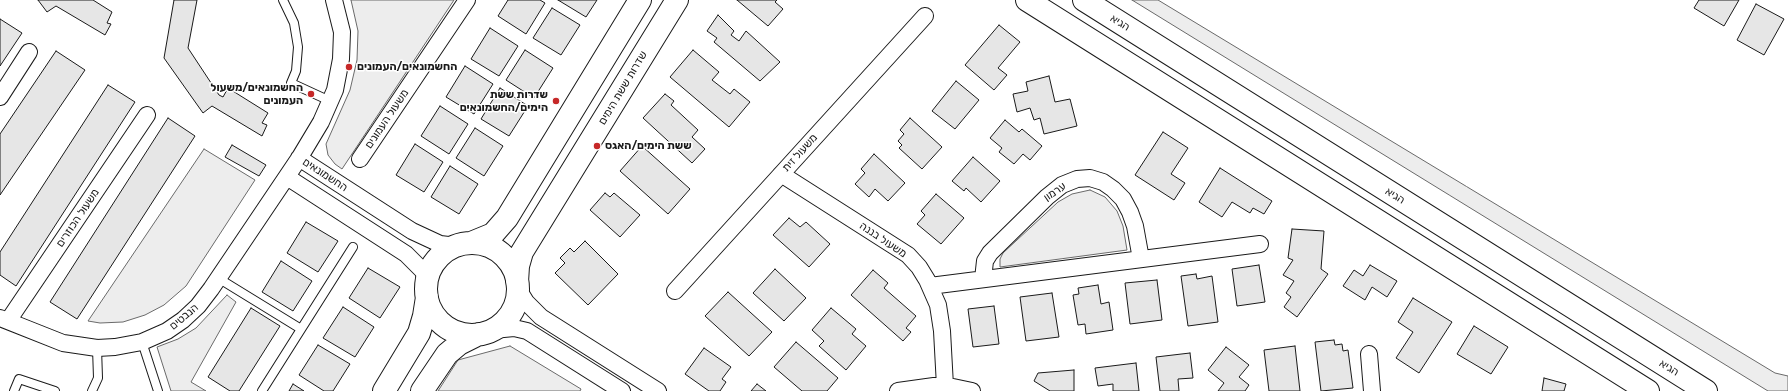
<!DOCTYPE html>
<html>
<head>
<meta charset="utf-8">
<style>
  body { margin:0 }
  canvas { display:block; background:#fff }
</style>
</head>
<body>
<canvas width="1788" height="391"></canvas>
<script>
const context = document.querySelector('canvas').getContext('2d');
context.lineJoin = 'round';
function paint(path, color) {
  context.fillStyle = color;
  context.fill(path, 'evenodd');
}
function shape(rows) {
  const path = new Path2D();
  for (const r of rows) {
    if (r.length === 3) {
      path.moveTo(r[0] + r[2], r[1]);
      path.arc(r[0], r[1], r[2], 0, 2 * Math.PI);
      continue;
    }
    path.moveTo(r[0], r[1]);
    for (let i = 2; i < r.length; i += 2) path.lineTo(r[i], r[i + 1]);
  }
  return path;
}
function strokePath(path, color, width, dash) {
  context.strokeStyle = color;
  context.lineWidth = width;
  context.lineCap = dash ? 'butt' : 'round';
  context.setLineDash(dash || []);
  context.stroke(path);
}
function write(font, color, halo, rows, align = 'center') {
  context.font = font + ' Rubik,Heebo,sans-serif';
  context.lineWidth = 3;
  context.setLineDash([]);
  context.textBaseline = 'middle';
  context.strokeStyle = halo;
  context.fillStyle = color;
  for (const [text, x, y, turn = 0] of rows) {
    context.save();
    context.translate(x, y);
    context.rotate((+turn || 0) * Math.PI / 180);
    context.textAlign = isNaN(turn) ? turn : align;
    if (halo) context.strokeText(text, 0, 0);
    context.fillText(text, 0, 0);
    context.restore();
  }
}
const green = shape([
  [351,0,454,0,342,169,335,164,328,155,326,144,350,90,357,60,358,31,351,0],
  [1132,0,1158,0,1775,373,1788,376,1788,391,1768,391,1132,0],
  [204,149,255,180,186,286,164,305,145,315,123,322,100,323,88,321,204,149],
  [1090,190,1105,197,1117,211,1123,226,1127,250,1000,267,1000,259,1003,253,1058,202,1072,194,1090,190],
  [227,295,236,302,191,382,206,391,171,391,157,347,178,339,196,328,227,295],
  [510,346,581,389,580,391,438,391,458,360,510,346]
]);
const building = shape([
  [38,0,93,0,112,12,107,23,111,24,105,35,56,6,47,12,38,0],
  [174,0,197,0,188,48,219,95,223,97,228,88,268,113,262,123,267,125,262,136,212,106,203,113,164,58,174,0],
  [508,0,540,0,545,3,526,34,498,16,508,0],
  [558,0,597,0,586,17,558,0],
  [737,0,777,0,775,2,783,9,768,26,737,0],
  [1699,0,1739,0,1724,26,1694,8,1699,0],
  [1756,4,1784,19,1764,55,1737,40,1756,4],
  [552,8,580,25,561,55,533,38,552,8],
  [718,15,734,31,731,35,739,41,746,31,780,62,760,81,714,42,717,38,707,31,718,15],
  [0,19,22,33,0,66,0,19],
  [999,25,1020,42,998,68,1007,75,994,90,965,65,999,25],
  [490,28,518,46,499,76,471,59,490,28],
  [525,50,553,68,534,98,506,80,525,50],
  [693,50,719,72,712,80,730,94,734,89,750,102,729,127,670,77,693,50],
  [56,51,85,70,0,195,0,134,56,51],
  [465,66,493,84,474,114,446,97,465,66],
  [1049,76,1055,102,1070,99,1077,126,1044,134,1040,118,1034,120,1030,108,1017,112,1013,94,1028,91,1026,82,1049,76],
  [956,81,979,100,955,129,932,111,956,81],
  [108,85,135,102,16,286,0,275,0,252,108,85],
  [500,88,528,106,509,136,481,119,500,88],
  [665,94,674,101,671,105,698,130,692,137,705,149,692,163,643,118,665,94],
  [440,106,468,124,449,154,421,136,440,106],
  [168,118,195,136,77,319,50,302,168,118],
  [910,118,942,147,922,169,899,148,902,145,898,141,904,134,900,130,910,118],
  [1005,120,1019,132,1022,129,1042,146,1030,160,1023,154,1014,164,999,152,1002,148,990,138,1005,120],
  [475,128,503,146,484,176,456,158,475,128],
  [1163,132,1188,148,1171,174,1185,183,1174,200,1135,175,1163,132],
  [415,144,443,162,424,192,396,175,415,144],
  [232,145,266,165,259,176,225,157,232,145],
  [642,146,690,189,668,214,620,171,642,146],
  [874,154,905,183,888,201,875,189,869,197,855,184,865,173,861,169,874,154],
  [973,157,1000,181,981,202,966,188,964,191,952,181,973,157],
  [450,166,478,184,459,214,431,197,450,166],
  [1220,168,1272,201,1264,214,1253,208,1250,213,1232,202,1222,217,1199,202,1220,168],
  [605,193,610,197,614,193,640,215,620,237,590,210,605,193],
  [936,194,964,218,941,244,917,224,925,215,921,211,936,194],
  [789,218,800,227,806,222,830,244,809,267,773,235,789,218],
  [306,222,338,241,318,272,287,253,306,222],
  [1292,229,1324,231,1321,269,1328,274,1297,317,1284,307,1291,297,1286,293,1294,281,1283,275,1293,260,1288,258,1292,229],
  [585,241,618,274,588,305,555,273,565,263,560,258,570,248,574,252,585,241],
  [281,261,312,281,293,311,262,292,281,261],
  [1259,265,1265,302,1237,306,1232,269,1259,265],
  [1370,265,1397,281,1387,297,1372,287,1365,300,1343,286,1354,270,1363,276,1370,265],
  [368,268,400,287,380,318,349,298,368,268],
  [775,269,806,298,784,321,753,293,775,269],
  [873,270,888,283,884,288,916,316,906,328,911,332,903,341,851,295,873,270],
  [1196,274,1197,279,1212,276,1218,322,1188,326,1181,276,1196,274],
  [1157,280,1162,320,1130,324,1125,283,1157,280],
  [1098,285,1101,304,1109,302,1113,330,1086,334,1085,324,1078,325,1073,295,1079,294,1078,288,1098,285],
  [728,292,772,332,749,356,705,316,728,292],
  [1052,293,1059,337,1026,341,1020,297,1052,293],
  [1413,298,1452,322,1419,373,1396,358,1413,332,1398,322,1413,298],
  [994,306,999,344,973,347,968,309,994,306],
  [343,307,374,327,355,357,323,338,343,307],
  [251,308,280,326,239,391,230,391,208,377,251,308],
  [831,308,856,329,852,334,866,346,846,370,819,346,824,341,812,330,831,308],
  [1474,326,1508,347,1491,374,1457,354,1474,326],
  [1334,340,1335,345,1342,344,1343,351,1348,350,1353,388,1321,391,1315,342,1334,340],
  [796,342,838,378,827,391,802,391,774,367,796,342],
  [318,345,350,364,333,391,324,391,299,375,318,345],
  [1295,346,1300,391,1269,391,1264,350,1295,346],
  [1226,347,1249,365,1239,377,1249,385,1245,391,1218,391,1224,383,1208,370,1226,347],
  [704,348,731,367,722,379,726,382,720,391,709,391,685,374,704,348],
  [1190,353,1193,378,1178,379,1179,391,1160,391,1156,357,1190,353],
  [1136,363,1139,391,1113,391,1113,384,1098,386,1095,368,1136,363],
  [1074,370,1074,391,1050,391,1034,381,1038,373,1074,370],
  [1544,378,1566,384,1564,391,1542,391,1544,378],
  [293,384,304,391,289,391,293,384],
  [757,384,766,391,751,391,757,384]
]);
const lane = shape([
  [283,0,294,23,298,47,296,71,291,83,330,101],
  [218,278,301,329],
  [142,342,158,391],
  [14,391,19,379,55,391],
  [92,391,98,378,97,348],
  [262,391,353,247]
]);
const street = shape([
  [0,97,29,52],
  [299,158,412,231,440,244,457,246],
  [360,159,467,0],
  [781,174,908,255,919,267,927,280,938,305,942,331,945,386],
  [287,177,406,254,423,271,427,282],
  [983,279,985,261,990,253,1047,197,1062,185,1077,179,1090,178,1103,182,1113,189,1123,199,1130,212,1135,226,1141,259],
  [930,286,1260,244],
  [518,289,526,302,541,317,658,391],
  [675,291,925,16],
  [0,318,63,343,97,348,115,347,142,342,167,331,183,320,198,306,211,289,300,157,321,122,335,90,341,59,342,32,334,0],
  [8,321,147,115],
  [493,330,514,328,527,331,622,391],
  [1369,354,1372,391],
  [898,391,934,386,953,387,972,391]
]);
const secondary = shape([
  [471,243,493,234,507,218,640,0],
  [472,289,46],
  [517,282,518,266,522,252,677,0],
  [384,391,419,333,424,316,427,297],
  [422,391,447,354,459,344,479,334]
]);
const highway = shape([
  [1027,0,1648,391],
  [1084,0,1706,391]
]);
const markers = [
  [349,67,4,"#c62828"],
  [311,94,4,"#c62828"],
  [556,101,4,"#c62828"],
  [597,146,4,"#c62828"]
];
const streetNames = [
  ["הגיא",1120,23,32],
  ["שדרות ששת הימים",623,88,-59],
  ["משעול העמונים",387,119,-56],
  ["משעול זית",800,153,-48],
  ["החשמונאים",325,175,33],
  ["ערמון",1055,192,-35],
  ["הגיא",1395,196,32],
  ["משעול הכוזרים",78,218,-56],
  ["משעול בננה",883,240,34],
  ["הנבטים",184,317,-40],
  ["הגיא",1669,368,32]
];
const poiNames = [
  ["החשמונאים/העמונים",357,67],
  ["החשמונאים/משעול",303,88,"right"],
  ["העמונים",303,101,"right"],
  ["שדרות ששת",548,95,"right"],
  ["הימים/החשמונאים",548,108,"right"],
  ["ששת הימים/האגס",605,146]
];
paint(green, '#ededed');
strokePath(green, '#6a6a6a', 1);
paint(building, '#e6e6e6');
strokePath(building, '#1a1a1a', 1);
strokePath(lane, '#1a1a1a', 10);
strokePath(street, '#1a1a1a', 18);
strokePath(secondary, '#1a1a1a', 24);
strokePath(highway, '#1a1a1a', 24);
strokePath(lane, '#fff', 8);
strokePath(street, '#fff', 16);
strokePath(secondary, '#fff', 22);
strokePath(highway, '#fff', 22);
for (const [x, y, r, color] of markers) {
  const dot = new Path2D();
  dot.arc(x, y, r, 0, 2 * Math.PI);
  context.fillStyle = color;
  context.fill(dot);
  strokePath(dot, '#fff', 1.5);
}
write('11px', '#1a1a1a', '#fff', streetNames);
write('bold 11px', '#1a1a1a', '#fff', poiNames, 'left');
</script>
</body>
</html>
